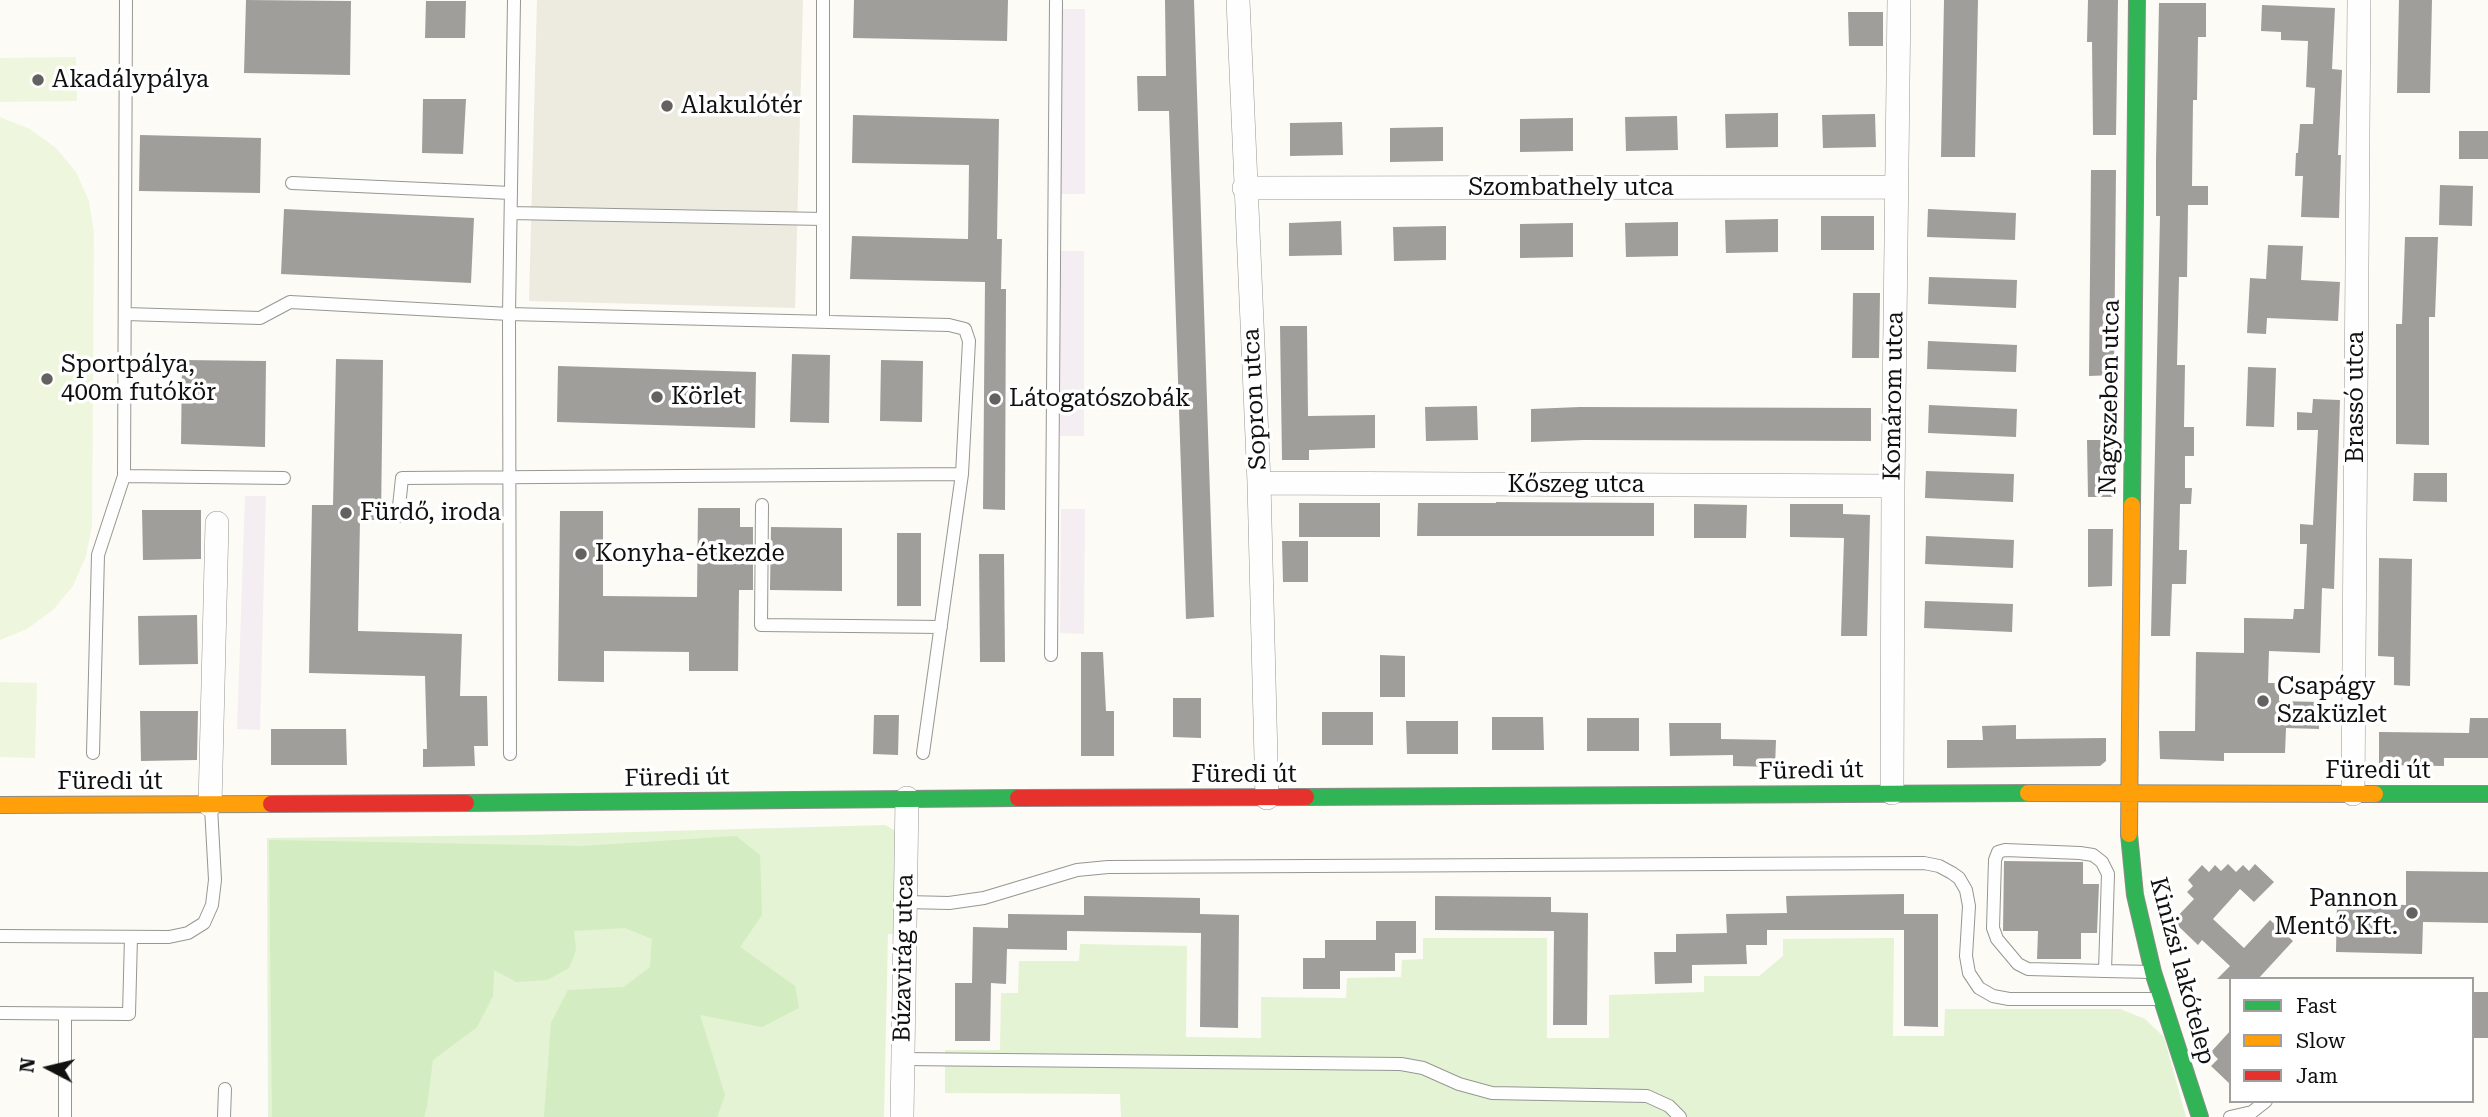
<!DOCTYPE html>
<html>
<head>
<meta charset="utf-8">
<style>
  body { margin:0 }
  #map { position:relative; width:2488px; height:1117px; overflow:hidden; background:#fcfbf5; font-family:"Roboto Serif",serif }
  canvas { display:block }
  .legend { position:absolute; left:2229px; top:977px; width:245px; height:126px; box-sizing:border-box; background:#fff; border:2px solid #9f9f9f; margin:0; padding:9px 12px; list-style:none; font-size:21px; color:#101010 }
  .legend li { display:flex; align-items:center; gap:14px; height:35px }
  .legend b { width:35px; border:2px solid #9f9f9f }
  .north { position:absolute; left:14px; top:1033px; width:70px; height:70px; -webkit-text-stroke:5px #fff; paint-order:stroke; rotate:277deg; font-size:19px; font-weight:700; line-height:28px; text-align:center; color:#101010 }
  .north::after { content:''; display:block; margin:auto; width:24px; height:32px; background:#101010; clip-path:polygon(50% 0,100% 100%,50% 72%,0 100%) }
</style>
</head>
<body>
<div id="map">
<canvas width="2488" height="1117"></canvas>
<ul class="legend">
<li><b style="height:9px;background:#30b455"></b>Fast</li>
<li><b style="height:9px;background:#ff9f0a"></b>Slow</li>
<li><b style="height:9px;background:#e5322d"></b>Jam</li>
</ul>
<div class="north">N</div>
</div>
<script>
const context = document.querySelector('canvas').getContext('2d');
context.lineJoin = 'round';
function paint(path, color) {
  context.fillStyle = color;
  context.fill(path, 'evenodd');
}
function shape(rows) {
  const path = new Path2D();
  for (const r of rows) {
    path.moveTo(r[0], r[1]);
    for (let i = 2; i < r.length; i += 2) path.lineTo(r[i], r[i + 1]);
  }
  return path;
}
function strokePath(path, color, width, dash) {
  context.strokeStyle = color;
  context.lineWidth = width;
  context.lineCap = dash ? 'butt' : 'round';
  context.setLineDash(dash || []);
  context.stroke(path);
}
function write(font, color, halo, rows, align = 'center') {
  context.font = font + ' "Roboto Serif",serif';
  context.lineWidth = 7;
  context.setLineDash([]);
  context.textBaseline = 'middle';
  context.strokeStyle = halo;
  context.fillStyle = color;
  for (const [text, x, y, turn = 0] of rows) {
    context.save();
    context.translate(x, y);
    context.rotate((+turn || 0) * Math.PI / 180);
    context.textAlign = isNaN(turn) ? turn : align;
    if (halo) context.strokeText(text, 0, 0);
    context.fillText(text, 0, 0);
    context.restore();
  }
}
const industrial = shape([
  [1061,9,1085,9,1085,194,1061,194],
  [1060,251,1084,251,1084,436,1060,436],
  [245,496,266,496,260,730,237,729],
  [1061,509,1085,509,1084,634,1060,633]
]);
const green = shape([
  [885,825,894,830,900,842,898,934,888,934,884,1117,268,1117,267,838,525,835],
  [1423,938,1547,938,1547,1038,1609,1038,1609,995,1704,992,1704,976,1759,976,1783,956,1783,939,1894,938,1893,1036,1944,1036,1945,1009,2120,1009,2145,1019,2164,1037,2186,1117,1121,1117,1120,1094,945,1093,945,1050,1000,1050,1001,993,1018,993,1019,961,1079,961,1080,944,1187,946,1186,1037,1261,1038,1261,997,1346,998,1347,978,1401,977,1402,960,1423,959]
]);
const forest = shape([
  [736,836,760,855,762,915,740,947,795,986,799,1008,762,1027,700,1015,725,1095,717,1117,544,1117,551,1023,568,990,624,987,650,967,652,939,625,928,574,931,576,950,569,968,547,980,516,982,494,970,493,996,477,1027,433,1060,427,1106,424,1117,272,1117,269,840,583,846]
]);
const pitch = shape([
  [76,57,77,101,0,102,0,58],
  [0,117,30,129,56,148,76,172,89,201,94,233,92,525,86,556,73,586,53,610,27,629,0,640],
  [0,682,37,683,35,758,0,757]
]);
const plaza = shape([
  [537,0,803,0,795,308,529,301]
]);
const building = shape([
  [246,0,351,1,350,75,244,73],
  [854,0,1008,0,1007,41,853,38],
  [1165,0,1194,0,1214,617,1186,619,1169,111,1138,111,1137,76,1166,76],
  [1944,0,1978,0,1975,157,1941,157],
  [2088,0,2118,0,2116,135,2093,135,2092,42,2087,42],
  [2399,0,2432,0,2430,93,2397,93],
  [426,1,466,1,465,38,425,38],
  [2159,3,2206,3,2206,37,2198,37,2197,100,2193,100,2192,186,2208,186,2208,205,2188,205,2187,277,2179,277,2177,365,2185,365,2184,427,2194,427,2194,456,2185,456,2185,488,2192,488,2191,504,2180,504,2179,550,2187,550,2186,584,2172,584,2170,636,2151,636,2160,216,2156,216,2156,161],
  [2262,5,2335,8,2332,69,2342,70,2338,155,2341,155,2339,218,2301,217,2303,176,2295,176,2296,153,2298,153,2300,124,2313,124,2315,88,2306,87,2308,41,2281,40,2281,32,2261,31],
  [1848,12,1883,12,1883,46,1849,46],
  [423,99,466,99,463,154,422,153],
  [1778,113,1778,147,1726,148,1725,114],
  [1875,114,1876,147,1823,148,1822,115],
  [853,115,999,119,997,239,1002,239,1001,289,1006,289,1005,510,983,509,985,282,850,279,852,236,968,239,969,165,852,163],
  [1677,116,1678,150,1626,151,1625,117],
  [1573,118,1573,151,1520,152,1520,119],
  [1342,122,1343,155,1290,156,1290,123],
  [1443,127,1443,161,1390,162,1390,128],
  [2459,131,2488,131,2488,159,2459,159],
  [140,135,261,138,260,193,139,191],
  [2091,170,2116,170,2114,375,2089,376],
  [2440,185,2473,186,2472,226,2439,225],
  [284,209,474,218,471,283,281,274],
  [1928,209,2016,213,2015,240,1927,237],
  [1821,216,1874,216,1874,250,1821,250],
  [1778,219,1778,252,1726,253,1725,220],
  [1341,221,1342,255,1289,256,1289,223],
  [1678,222,1678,256,1626,257,1625,223],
  [1573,223,1573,257,1520,258,1520,224],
  [1446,226,1446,260,1394,261,1393,227],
  [2405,237,2438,237,2435,317,2429,317,2429,445,2396,444,2396,324,2402,324],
  [2268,245,2303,246,2301,280,2340,282,2338,321,2267,318,2266,334,2247,333,2250,278,2266,279],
  [1929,277,2017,280,2016,308,1928,304],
  [1853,293,1880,293,1879,358,1852,358],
  [1280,326,1307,326,1308,416,1375,415,1375,448,1309,450,1309,460,1282,460],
  [1928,341,2017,345,2016,372,1927,369],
  [792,354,830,355,829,423,790,422],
  [336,359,383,360,381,520,360,520,358,631,462,634,460,696,487,696,488,746,474,746,475,766,423,767,423,749,427,749,425,676,309,673,312,505,333,505],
  [182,360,266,361,265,447,181,444],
  [881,360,923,361,922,422,880,421],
  [558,366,756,372,755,428,557,422],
  [2248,367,2276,368,2274,427,2246,426],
  [2313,399,2340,400,2334,589,2322,588,2320,653,2269,651,2268,683,2279,683,2279,701,2319,702,2319,729,2286,728,2285,753,2224,753,2224,761,2160,759,2159,731,2195,731,2196,652,2244,653,2244,618,2293,619,2294,609,2304,609,2307,544,2300,544,2300,524,2313,525,2318,430,2297,430,2297,412,2312,413],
  [1929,405,2017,409,2016,437,1928,433],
  [1477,406,1478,440,1426,441,1425,407],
  [1580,407,1871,408,1871,441,1584,440,1531,442,1531,409],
  [2087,440,2114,440,2113,497,2088,497],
  [1926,471,2014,474,2013,502,1925,498],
  [2414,473,2447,473,2447,502,2413,501],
  [1496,502,1654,503,1654,536,1417,536,1418,503,1496,503],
  [1299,503,1380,503,1380,537,1299,537],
  [1694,504,1747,505,1746,538,1694,538],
  [1790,504,1843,504,1843,514,1870,515,1867,636,1841,636,1844,538,1790,537],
  [698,508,740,508,740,527,753,527,753,590,739,590,738,671,689,671,689,652,604,651,604,682,558,681,560,511,603,511,603,596,697,597],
  [142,510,201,510,201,559,143,560],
  [771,527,842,528,842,591,770,590],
  [2088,529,2113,529,2112,586,2088,587],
  [897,533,921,533,921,606,897,606],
  [1926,536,2014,540,2013,568,1925,564],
  [1282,541,1308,541,1308,582,1283,582],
  [979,554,1004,554,1005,662,980,662],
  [2379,558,2412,559,2410,686,2394,685,2394,657,2378,656],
  [1925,601,2013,604,2012,632,1924,628],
  [197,615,198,664,139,665,138,616],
  [1081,652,1103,652,1106,711,1114,711,1114,756,1081,756],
  [1380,655,1405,656,1405,697,1380,697],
  [1173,698,1201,698,1201,738,1173,737],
  [140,711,198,711,197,760,141,761],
  [1322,712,1373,712,1373,745,1322,745],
  [874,715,899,715,898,755,873,754],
  [1492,717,1543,717,1544,750,1492,750],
  [1587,718,1639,718,1639,751,1587,751],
  [2470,718,2488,718,2488,758,2444,758,2444,766,2379,765,2379,732,2469,733],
  [1406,721,1458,721,1458,754,1407,754],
  [1669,723,1721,723,1721,739,1776,740,1775,767,1733,766,1733,755,1670,756],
  [2016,725,2016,739,2106,738,2106,761,2100,766,1947,768,1947,740,1983,740,1982,726],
  [271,729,346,729,347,765,271,765],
  [2004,861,2083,862,2083,884,2099,884,2097,933,2081,933,2081,959,2037,959,2038,931,2003,931],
  [2228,864,2236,872,2243,865,2249,871,2255,864,2274,882,2254,902,2240,889,2213,919,2244,948,2270,920,2293,941,2258,979,2217,979,2230,966,2202,940,2198,945,2173,921,2194,899,2187,892,2193,886,2188,880,2202,865,2209,872,2215,865,2221,871],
  [2406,871,2488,872,2488,923,2423,922,2422,954,2336,952,2337,903,2406,905],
  [1904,894,1904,914,1938,914,1938,1027,1904,1026,1904,930,1767,930,1767,945,1746,945,1747,964,1692,965,1692,983,1655,984,1654,952,1676,952,1676,934,1727,933,1726,914,1787,913,1786,896],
  [1084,896,1200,898,1200,914,1239,915,1238,1028,1200,1027,1201,933,1067,931,1067,950,1007,949,1006,984,991,983,990,1041,955,1041,955,983,972,983,973,927,1008,928,1008,914,1084,915],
  [1435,896,1551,897,1551,912,1588,913,1587,1025,1553,1025,1554,931,1435,930],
  [1376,921,1416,921,1416,953,1395,953,1395,971,1340,971,1340,989,1303,989,1303,958,1325,958,1325,940,1376,940],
  [2472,992,2488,992,2488,1038,2472,1038],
  [2231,1030,2231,1085,2211,1066,2218,1059,2211,1052]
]);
const lane = shape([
  [292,183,511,193],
  [511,213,823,219],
  [125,314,260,318,290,302,509,314,949,325,965,329,969,341,962,474],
  [823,322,823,0],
  [124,476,284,478],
  [762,505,761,625,941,627],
  [398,516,402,478,962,474,923,753],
  [1051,655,1056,2],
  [93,753,98,555,124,476,126,0],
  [510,754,509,314,514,0],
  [905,902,949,903,984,898,1077,870,1108,867,1924,863,1939,866,1952,873,1959,878,1966,890,1969,906,1966,956,1969,973,1979,988,1993,996,2009,999,2161,999],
  [0,936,169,937,188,933,204,923,212,905,215,880,211,807],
  [2105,971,2108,874,2102,862,2093,855,2080,853,2005,850,1998,852,1995,860,1993,928,1997,939,2018,964,2028,969,2105,971,2153,972],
  [0,1013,129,1014,131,937],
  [903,1059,1401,1064,1423,1068,1459,1084,1492,1093,1647,1096,1669,1106,1680,1117],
  [65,1117,65,1014],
  [224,1117,225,1089],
  [2230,1117,2252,1112,2266,1101]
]);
const street = shape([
  [1238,0,1259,483,1267,798],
  [1244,188,1897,187],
  [1259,483,1893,486],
  [1892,793,1893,486,1899,0],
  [2353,794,2359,0],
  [210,805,217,523],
  [902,1117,907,798]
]);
const fast = shape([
  [2132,505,2137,0],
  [2375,794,2488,794],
  [1306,797,2028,793],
  [466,803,1018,798],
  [2129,834,2135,895,2153,972,2200,1117]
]);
const slow = shape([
  [2028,793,2375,794],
  [0,805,271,804],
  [2129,834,2132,505]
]);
const jam = shape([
  [1018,798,1306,797],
  [271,804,466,803]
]);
const markers = [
  [38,80,7,"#636260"],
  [667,106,7,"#636260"],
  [47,379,7,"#636260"],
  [657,397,7,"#636260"],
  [995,399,7,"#636260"],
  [346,513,7,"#636260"],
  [581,554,7,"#636260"],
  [2263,701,7,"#636260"],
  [2412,913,7,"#636260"]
];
const poiNames = [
  ["Akadálypálya",52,80],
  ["Alakulótér",681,106],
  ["Sportpálya,",61,365],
  ["400m futókör",61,393],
  ["Körlet",671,397],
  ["Látogatószobák",1009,399],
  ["Fürdő, iroda",360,513],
  ["Konyha-étkezde",595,554],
  ["Csapágy",2277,687],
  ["Szaküzlet",2277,715],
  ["Pannon",2398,899,"right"],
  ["Mentő Kft.",2398,927,"right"]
];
const streetNames = [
  ["Szombathely utca",1571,188],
  ["Komárom utca",1894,396,-89],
  ["Nagyszeben utca",2110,397,-89],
  ["Brassó utca",2356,397,-90],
  ["Sopron utca",1255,399,-93],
  ["Kőszeg utca",1576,485],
  ["Füredi út",1811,771,-1],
  ["Füredi út",2378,771],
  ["Füredi út",1244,775],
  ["Füredi út",677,778,-1],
  ["Füredi út",110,782],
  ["Búzavirág utca",904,958,-89],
  ["Kinizsi lakótelep",2182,971,75]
];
paint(industrial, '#f4eef2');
paint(green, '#e4f3d3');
paint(forest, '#d3ecc1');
paint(pitch, '#eef7de');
paint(plaza, '#edebe0');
paint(building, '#a09e9a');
strokePath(lane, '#969693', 14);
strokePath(street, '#969693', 24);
strokePath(fast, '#8d8c8a', 18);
strokePath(slow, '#8d8c8a', 18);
strokePath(jam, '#8d8c8a', 18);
strokePath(lane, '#fffefe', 12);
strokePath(street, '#fffefe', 23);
strokePath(fast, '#30b455', 16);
strokePath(slow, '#ff9f0a', 16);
strokePath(jam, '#e5322d', 16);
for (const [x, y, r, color] of markers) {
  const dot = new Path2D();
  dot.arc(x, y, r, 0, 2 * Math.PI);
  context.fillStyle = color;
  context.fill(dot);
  strokePath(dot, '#fff', 2.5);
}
write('24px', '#101010', '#fff', poiNames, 'left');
write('24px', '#101010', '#fff', streetNames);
</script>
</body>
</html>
